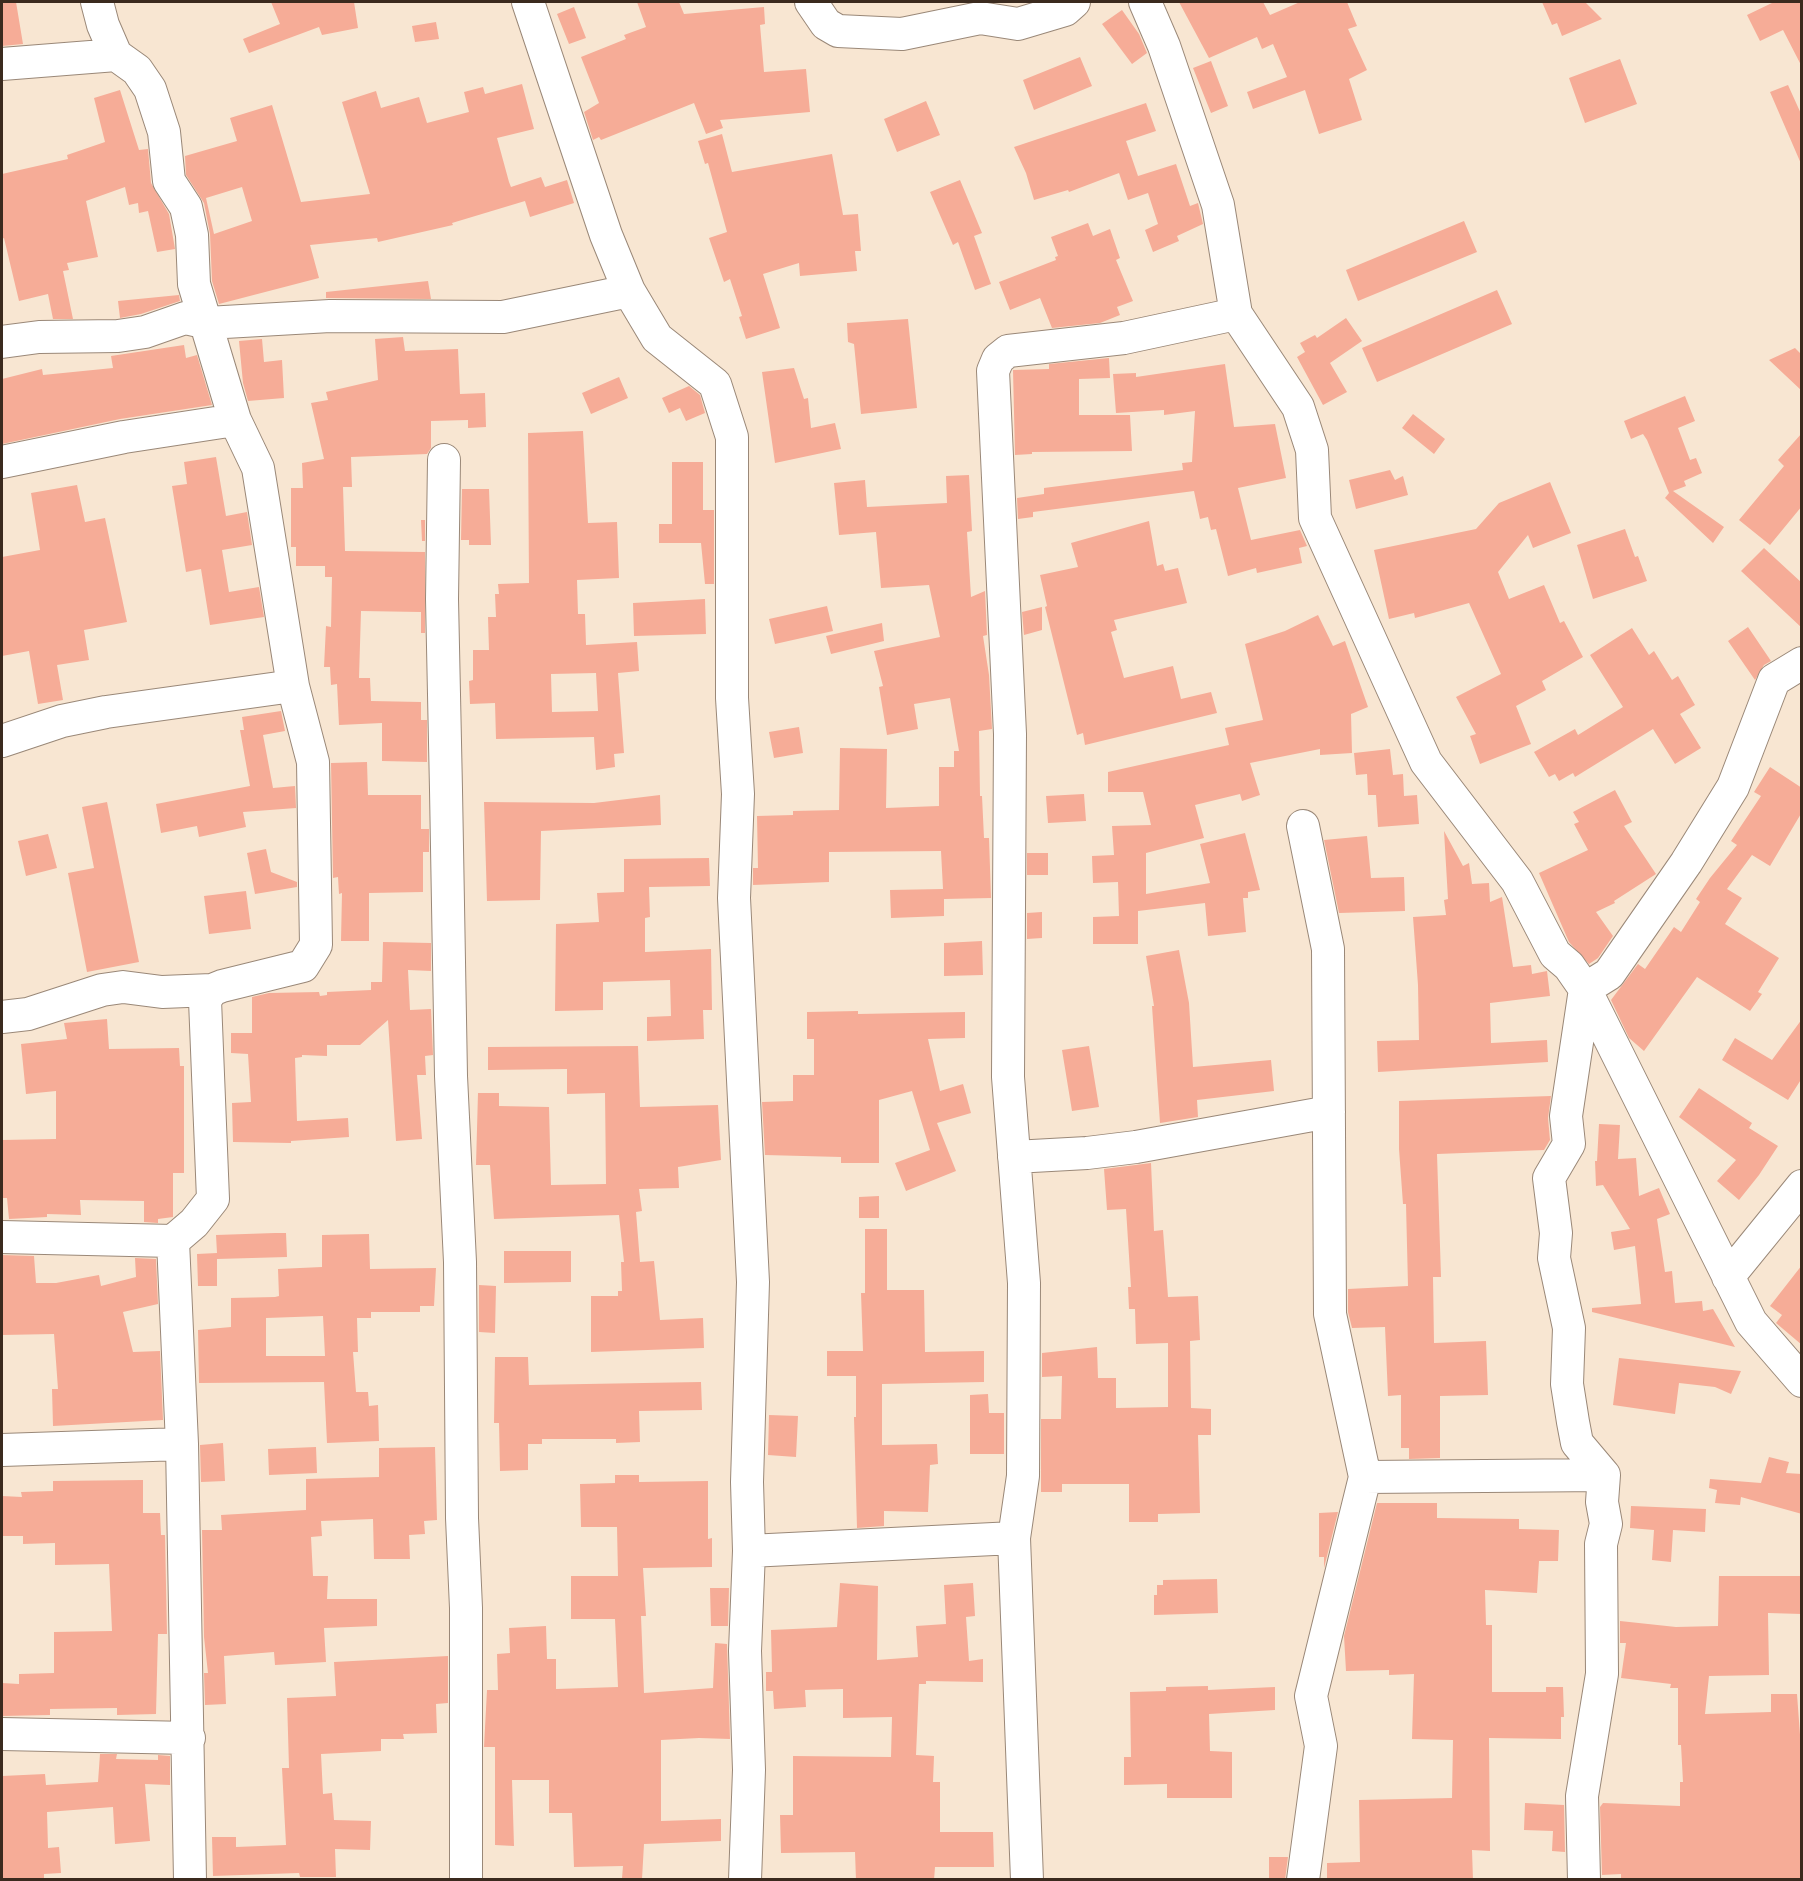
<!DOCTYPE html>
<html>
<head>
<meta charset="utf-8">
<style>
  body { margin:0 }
  #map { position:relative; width:1803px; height:1881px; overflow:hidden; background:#f8e6d2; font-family:"Comic Neue",sans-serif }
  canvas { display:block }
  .frame { position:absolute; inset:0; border:3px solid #3b2a1e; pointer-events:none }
</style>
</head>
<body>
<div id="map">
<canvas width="1803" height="1881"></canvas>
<div class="frame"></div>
</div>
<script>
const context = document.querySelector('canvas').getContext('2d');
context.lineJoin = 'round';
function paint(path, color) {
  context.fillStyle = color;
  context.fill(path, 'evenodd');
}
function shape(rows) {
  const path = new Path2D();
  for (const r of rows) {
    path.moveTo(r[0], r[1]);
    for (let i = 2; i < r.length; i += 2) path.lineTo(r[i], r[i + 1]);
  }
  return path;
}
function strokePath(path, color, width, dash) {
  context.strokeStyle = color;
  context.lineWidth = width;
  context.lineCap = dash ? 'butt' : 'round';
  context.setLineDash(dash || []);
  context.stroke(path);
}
const building = shape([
  [2,2,16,2,23,44,2,46],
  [271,2,354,2,358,28,322,35,319,27,249,53,243,39,280,24],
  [637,2,679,2,684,14,764,7,765,24,760,25,764,72,806,69,810,112,720,120,723,128,706,134,694,103,601,140,599,137,593,140,584,112,599,103,581,57,626,39,624,35,646,27],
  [1179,2,1263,2,1270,15,1300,2,1347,2,1357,26,1348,29,1367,70,1349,79,1362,120,1319,134,1305,90,1253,109,1247,92,1287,77,1273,44,1262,49,1257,37,1209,58],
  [1542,2,1585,2,1602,19,1562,36,1557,23,1552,25],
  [1774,2,1802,2,1802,67,1783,30,1760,41,1747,15],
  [574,7,586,38,569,44,557,14],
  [1122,10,1139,34,1147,53,1132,64,1102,24],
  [436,22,439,39,415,42,412,26],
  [1080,57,1092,86,1034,110,1023,80],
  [1620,59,1637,104,1585,123,1569,78],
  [1211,61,1228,106,1211,113,1193,68],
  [522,84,534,129,497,138,509,182,511,187,541,177,545,187,567,180,574,203,530,217,525,201,452,223,453,225,378,242,377,238,310,245,319,278,219,304,212,281,210,234,204,203,186,175,185,156,237,141,230,118,272,105,301,202,370,194,342,102,376,91,381,108,419,97,427,123,469,112,464,92,483,87,485,94],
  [242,187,252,221,214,234,206,198],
  [1788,85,1802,116,1802,166,1770,92],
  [120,90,139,150,148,149,151,183,169,214,175,249,157,252,148,211,139,213,138,203,129,205,125,187,86,201,98,257,67,263,69,270,63,271,73,319,53,319,48,294,19,301,4,238,2,239,2,174,68,159,67,155,105,142,94,98],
  [926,101,940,135,897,152,884,119],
  [1146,103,1156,131,1126,141,1138,176,1176,164,1190,206,1198,203,1203,224,1177,236,1179,241,1153,252,1145,230,1158,224,1148,193,1128,200,1119,173,1069,192,1068,190,1034,200,1026,173,1014,147],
  [722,134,732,172,832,154,843,215,858,214,861,251,855,251,857,271,800,276,799,263,763,274,780,328,746,339,739,317,742,316,730,279,724,282,709,238,727,232,708,163,705,164,698,141],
  [960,180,982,233,974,236,991,284,975,290,958,242,953,245,930,192],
  [1464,221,1477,252,1358,301,1346,270],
  [1088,223,1093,236,1110,229,1120,258,1116,260,1133,301,1117,307,1120,315,1100,323,1052,328,1040,298,1010,310,999,282,1056,260,1055,257,1058,256,1051,237],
  [428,281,431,299,326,298,326,292],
  [1497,290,1512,324,1377,382,1362,348],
  [179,295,180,301,141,314,120,318,118,301],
  [1346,318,1362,341,1330,363,1347,392,1323,405,1297,357,1305,352,1300,343,1315,335,1317,338],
  [908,319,917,408,861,414,854,344,848,342,847,323],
  [403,337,405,351,458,349,460,394,485,393,486,427,468,428,468,420,431,421,431,448,427,454,351,457,352,487,343,487,345,551,425,552,425,633,421,633,421,612,361,611,359,678,370,678,371,701,421,702,421,720,427,720,427,762,382,761,382,723,339,725,337,684,331,685,330,667,324,667,326,626,331,627,332,577,325,577,325,566,296,566,296,547,291,547,291,488,303,488,302,463,324,459,311,403,328,400,326,392,378,380,375,339],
  [262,339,264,362,282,360,284,398,248,401,243,383,239,341],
  [184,345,186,358,197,355,212,405,120,419,2,444,2,379,42,369,43,375,113,368,111,356],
  [1795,348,1802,355,1802,391,1769,360],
  [1109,358,1110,378,1079,379,1079,415,1130,415,1132,451,1032,452,1032,454,1015,455,1013,370,1049,369,1049,364],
  [1225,364,1234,427,1275,424,1286,478,1238,488,1251,540,1300,530,1307,546,1299,548,1302,563,1257,573,1256,568,1228,576,1216,529,1211,530,1208,517,1200,519,1194,491,1033,512,1033,517,1018,519,1017,498,1044,494,1044,488,1183,470,1182,463,1192,462,1195,411,1164,415,1164,410,1116,413,1113,374,1136,373,1136,377],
  [794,368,804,399,808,398,811,428,835,423,841,449,775,463,762,372],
  [619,377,628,398,591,414,582,393],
  [689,386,700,395,705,413,686,421,680,408,669,413,662,398],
  [1685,396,1695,421,1678,428,1690,460,1696,458,1702,473,1684,481,1686,486,1673,491,1724,527,1713,543,1665,498,1669,493,1647,440,1643,434,1631,439,1624,421],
  [1413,414,1445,439,1434,454,1402,428],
  [583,431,588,523,617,522,619,578,577,580,578,614,585,614,586,645,637,642,639,671,618,673,624,753,614,754,615,767,596,770,594,737,496,739,495,703,470,704,469,681,473,680,473,650,489,650,488,617,496,617,495,594,499,594,498,584,529,583,528,433],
  [596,673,598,711,552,712,551,674],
  [1802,433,1802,506,1770,545,1739,520,1784,466,1778,460],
  [216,457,226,516,247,512,252,545,222,550,229,592,259,587,264,617,210,625,201,569,186,572,172,486,187,484,184,462],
  [672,462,703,462,703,510,714,510,714,584,705,584,701,543,659,543,659,524,672,524],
  [1390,470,1395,480,1403,476,1408,495,1356,509,1349,480],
  [969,475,972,531,967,532,971,597,985,591,987,635,983,636,989,675,992,729,979,731,980,796,982,796,984,838,989,838,991,898,944,899,944,916,891,918,890,890,943,889,941,851,829,852,829,882,753,885,753,868,758,868,757,816,793,815,793,811,839,810,840,748,887,749,886,808,939,806,939,767,954,767,954,751,959,751,950,698,914,704,918,729,887,735,879,687,883,686,874,651,940,637,929,585,881,588,876,532,839,535,834,483,865,480,867,507,947,503,946,476],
  [1550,482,1571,533,1533,548,1528,535,1498,572,1509,599,1544,585,1560,623,1564,621,1583,657,1542,681,1546,690,1516,706,1531,744,1480,764,1470,736,1476,734,1456,697,1501,674,1469,603,1415,618,1414,613,1389,619,1374,550,1476,529,1499,503],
  [77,485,85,522,105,518,127,622,84,630,89,660,57,665,63,700,38,704,29,651,2,656,2,557,40,550,31,493],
  [462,489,489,489,491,545,469,545,469,540,461,540],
  [421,520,425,520,425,541,422,541],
  [1149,521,1157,566,1163,564,1165,571,1178,568,1187,603,1114,620,1117,630,1111,632,1124,678,1173,666,1181,699,1211,692,1217,713,1085,745,1083,733,1077,735,1045,607,1047,606,1040,575,1078,567,1071,543],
  [1625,529,1635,557,1638,556,1647,581,1593,599,1577,545],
  [1764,548,1802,583,1802,628,1741,571],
  [705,599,706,634,634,636,633,603],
  [827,606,833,631,775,644,769,619],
  [1042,607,1042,630,1024,635,1022,612],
  [1318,615,1333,646,1345,641,1368,707,1351,714,1352,753,1320,755,1320,749,1250,763,1260,795,1242,801,1240,794,1195,805,1204,838,1146,853,1146,894,1210,883,1200,844,1245,833,1260,890,1248,892,1248,898,1243,898,1246,932,1208,936,1205,903,1138,911,1138,944,1093,944,1093,917,1119,916,1118,882,1093,883,1092,856,1114,855,1112,826,1151,825,1143,792,1108,792,1108,772,1229,745,1225,728,1263,720,1245,644,1285,631],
  [882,623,884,641,831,654,826,636],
  [1748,627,1771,661,1764,665,1755,680,1728,641],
  [1632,628,1649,655,1654,651,1672,680,1678,676,1695,705,1680,714,1701,748,1675,764,1653,729,1575,777,1573,773,1559,781,1555,774,1549,777,1534,752,1575,729,1578,735,1623,707,1590,655],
  [281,711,285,731,263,735,273,788,295,786,296,808,243,812,246,827,199,837,197,826,161,833,156,804,250,786,240,730,244,730,242,717],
  [799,727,803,753,774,758,769,732],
  [1390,749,1393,775,1403,774,1404,796,1417,795,1419,824,1378,827,1376,795,1368,795,1367,774,1356,775,1354,753],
  [367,762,368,795,421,795,421,829,429,829,429,852,423,852,423,892,369,893,369,941,341,941,342,893,339,894,338,877,333,878,331,763],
  [1770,767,1802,788,1802,812,1770,866,1752,855,1727,889,1742,898,1725,924,1779,958,1758,992,1762,994,1750,1011,1697,977,1644,1051,1629,1038,1611,1000,1638,964,1645,969,1674,927,1681,932,1700,902,1696,899,1710,878,1737,845,1731,841,1761,796,1754,792],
  [1615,790,1632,822,1624,826,1656,874,1614,901,1615,903,1596,912,1613,936,1598,958,1589,964,1569,942,1539,873,1588,850,1574,824,1579,822,1573,812],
  [1084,794,1086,821,1048,823,1046,796],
  [660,795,661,825,541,831,540,900,487,901,484,802,594,803],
  [107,802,139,962,87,972,68,873,94,868,82,807],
  [1444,831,1463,866,1469,863,1472,884,1489,883,1490,902,1502,897,1513,967,1531,965,1532,974,1547,971,1550,996,1490,1003,1491,1043,1547,1040,1548,1062,1378,1072,1377,1041,1419,1040,1418,985,1413,917,1446,915,1444,900,1448,899],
  [48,834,57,868,26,876,18,841],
  [1367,836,1371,878,1404,877,1405,911,1339,913,1324,840],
  [266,849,271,872,297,882,297,887,255,894,247,853],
  [1027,853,1048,853,1048,875,1027,875],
  [709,858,710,886,649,887,650,917,645,918,645,952,711,949,712,1010,703,1010,704,1039,647,1041,647,1017,671,1016,670,980,603,982,603,1010,555,1011,556,924,599,922,597,893,624,892,624,859],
  [246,891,251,929,209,934,204,896],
  [1042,912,1042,938,1027,939,1027,913],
  [982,941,983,975,944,976,944,943],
  [383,942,431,943,431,971,408,970,410,1010,431,1009,433,1055,425,1056,426,1075,417,1075,422,1139,396,1141,388,1020,360,1045,327,1045,327,1056,302,1055,302,1057,295,1058,297,1121,348,1118,349,1137,291,1141,291,1143,233,1142,232,1103,251,1102,248,1054,231,1053,231,1033,252,1033,252,997,269,993,319,992,320,996,327,995,327,992,371,990,371,982,382,982],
  [1179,950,1189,1003,1193,1067,1271,1060,1274,1091,1197,1100,1198,1117,1160,1123,1152,1006,1154,1006,1146,956],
  [858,1011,858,1014,965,1012,965,1038,928,1039,940,1091,963,1084,971,1113,937,1123,956,1171,906,1191,895,1163,930,1150,912,1091,879,1100,879,1163,841,1163,841,1157,765,1155,762,1102,793,1101,793,1075,814,1075,814,1039,807,1039,807,1012],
  [107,1019,109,1049,179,1048,180,1066,184,1066,184,1173,173,1173,173,1217,158,1219,158,1223,144,1222,144,1201,80,1200,81,1215,47,1214,47,1217,9,1219,7,1198,2,1198,2,1140,56,1139,56,1091,26,1094,21,1044,67,1039,64,1023],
  [1802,1019,1802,1078,1788,1100,1722,1060,1735,1038,1772,1060],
  [638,1046,640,1107,718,1105,721,1160,678,1167,679,1188,639,1189,642,1211,636,1212,640,1262,654,1261,660,1320,703,1318,704,1348,591,1352,591,1296,618,1296,618,1291,622,1291,621,1262,624,1262,619,1215,494,1219,490,1165,476,1165,478,1093,499,1093,499,1106,549,1107,551,1185,606,1184,605,1093,567,1094,567,1069,488,1070,488,1047],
  [1089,1046,1099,1107,1072,1111,1062,1050],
  [1699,1088,1752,1123,1749,1128,1778,1146,1759,1175,1739,1200,1717,1181,1736,1160,1679,1117],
  [1551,1096,1548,1118,1550,1140,1544,1150,1437,1154,1441,1277,1433,1277,1434,1343,1486,1341,1488,1395,1440,1396,1440,1458,1409,1459,1409,1448,1401,1448,1401,1395,1388,1396,1385,1327,1352,1328,1348,1312,1348,1289,1408,1286,1406,1204,1403,1204,1399,1149,1399,1101],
  [1599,1124,1620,1125,1618,1159,1636,1158,1639,1196,1659,1188,1670,1214,1657,1219,1665,1272,1672,1271,1675,1303,1702,1301,1703,1311,1713,1309,1735,1347,1592,1312,1592,1308,1641,1304,1635,1246,1614,1250,1611,1232,1630,1229,1603,1185,1596,1186,1595,1161,1597,1161],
  [1151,1163,1154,1231,1163,1230,1168,1297,1198,1296,1200,1340,1190,1341,1191,1408,1211,1409,1211,1435,1198,1435,1200,1513,1158,1514,1158,1522,1129,1522,1129,1484,1062,1484,1062,1492,1041,1492,1041,1419,1061,1419,1062,1376,1042,1377,1042,1353,1097,1347,1098,1378,1116,1378,1116,1408,1168,1407,1168,1343,1136,1344,1135,1309,1129,1309,1128,1287,1131,1287,1126,1209,1107,1210,1104,1169],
  [879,1196,879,1218,859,1218,859,1197],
  [865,1229,887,1229,887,1290,924,1290,925,1352,984,1351,984,1382,882,1384,882,1445,937,1444,938,1464,930,1465,928,1512,884,1511,884,1526,857,1528,854,1417,856,1417,856,1376,827,1376,827,1351,863,1351,861,1293,865,1293],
  [275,1233,286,1233,287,1257,217,1259,217,1286,198,1286,197,1254,217,1253,216,1235],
  [369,1234,370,1269,436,1268,434,1306,420,1306,420,1312,371,1312,371,1318,357,1318,358,1352,353,1352,356,1392,368,1392,369,1406,378,1405,379,1441,327,1443,324,1382,199,1383,198,1330,231,1327,231,1298,275,1297,279,1296,278,1269,322,1267,322,1235],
  [323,1316,325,1356,266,1356,266,1318],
  [504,1251,571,1251,571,1282,504,1283],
  [2,1255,34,1256,36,1283,56,1283,99,1275,101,1286,136,1277,135,1258,156,1259,158,1304,123,1312,133,1352,160,1351,163,1420,53,1426,52,1389,58,1389,54,1334,2,1335],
  [1802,1265,1802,1345,1776,1323,1782,1315,1770,1306],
  [479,1285,496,1286,495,1333,479,1332],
  [495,1357,528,1357,529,1385,701,1382,702,1410,639,1411,640,1442,616,1443,616,1439,542,1439,542,1444,528,1444,528,1470,500,1471,499,1423,494,1423],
  [1619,1358,1741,1371,1731,1394,1715,1387,1679,1383,1675,1414,1613,1405],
  [988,1394,989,1413,1004,1413,1004,1454,970,1454,970,1395],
  [769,1415,798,1416,796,1457,768,1455],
  [223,1443,225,1481,201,1482,200,1445],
  [316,1447,317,1473,269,1475,268,1449],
  [435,1447,437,1520,424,1521,425,1534,409,1535,410,1559,374,1559,373,1519,321,1521,322,1536,311,1537,313,1576,328,1576,327,1599,377,1599,377,1626,324,1628,326,1662,275,1665,274,1652,224,1656,226,1704,205,1705,204,1673,208,1673,204,1637,202,1530,222,1530,221,1515,306,1510,306,1479,379,1477,379,1448],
  [1769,1457,1789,1462,1786,1473,1802,1474,1802,1514,1741,1497,1740,1505,1715,1503,1717,1490,1709,1488,1710,1479,1761,1483],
  [615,1475,639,1475,639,1482,708,1481,708,1539,712,1538,712,1567,643,1568,646,1616,641,1616,644,1693,713,1688,715,1643,727,1644,730,1739,699,1738,661,1740,661,1821,721,1819,721,1841,644,1844,642,1879,622,1878,623,1866,574,1867,572,1813,549,1813,549,1780,512,1780,514,1846,495,1845,495,1747,484,1747,487,1690,498,1690,497,1654,510,1653,509,1628,546,1626,547,1659,556,1659,556,1689,618,1687,615,1619,571,1619,571,1576,618,1576,617,1527,581,1527,580,1484,615,1483],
  [143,1480,143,1513,160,1513,161,1535,165,1535,167,1634,158,1634,156,1714,117,1715,117,1708,50,1709,50,1715,2,1716,2,1683,19,1684,19,1674,54,1673,54,1632,112,1631,109,1564,55,1565,55,1543,23,1544,23,1536,2,1536,2,1496,22,1497,21,1492,53,1491,53,1481],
  [1377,1503,1437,1503,1437,1518,1519,1519,1519,1529,1559,1530,1558,1561,1539,1561,1537,1593,1485,1590,1486,1625,1492,1625,1492,1692,1546,1692,1546,1687,1563,1687,1564,1717,1561,1717,1561,1739,1489,1738,1490,1851,1472,1850,1473,1880,1327,1880,1327,1863,1360,1862,1359,1800,1452,1798,1453,1740,1412,1739,1414,1674,1389,1675,1389,1670,1346,1671,1344,1636],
  [1631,1506,1706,1509,1705,1532,1673,1530,1671,1562,1652,1560,1654,1530,1630,1528],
  [1338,1512,1324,1568,1324,1557,1319,1557,1319,1513],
  [1719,1576,1802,1576,1802,1614,1768,1613,1769,1675,1709,1676,1705,1714,1771,1712,1771,1694,1797,1694,1802,1762,1802,1880,1621,1880,1621,1874,1602,1875,1600,1807,1603,1803,1680,1806,1680,1782,1683,1782,1681,1745,1678,1745,1678,1688,1670,1688,1671,1684,1621,1678,1626,1643,1620,1643,1620,1621,1676,1627,1718,1626],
  [1217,1579,1218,1613,1154,1615,1154,1595,1157,1595,1157,1585,1163,1585,1163,1580],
  [840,1583,878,1586,877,1660,918,1657,916,1626,946,1624,944,1585,973,1583,975,1616,966,1617,969,1661,983,1659,983,1682,926,1681,926,1684,919,1684,916,1755,934,1756,933,1782,940,1782,940,1832,993,1832,994,1867,935,1867,934,1880,856,1880,855,1852,781,1853,780,1815,793,1815,793,1756,891,1757,892,1717,843,1718,843,1689,805,1690,806,1707,774,1709,773,1691,766,1691,766,1672,772,1672,771,1630,837,1627],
  [710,1588,729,1588,728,1626,711,1626],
  [448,1656,448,1703,436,1704,437,1733,403,1734,404,1739,381,1739,381,1751,321,1754,323,1794,332,1793,334,1820,371,1821,370,1850,335,1849,336,1877,300,1877,299,1873,213,1876,212,1837,236,1837,236,1847,286,1845,282,1768,289,1768,287,1698,336,1696,334,1662],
  [1208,1686,1208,1690,1275,1687,1275,1710,1209,1714,1210,1751,1232,1752,1232,1798,1167,1798,1167,1784,1124,1785,1124,1757,1131,1757,1130,1692,1166,1691,1166,1687],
  [100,1754,117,1754,116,1759,158,1760,158,1755,170,1756,170,1785,145,1784,150,1841,115,1844,113,1807,47,1812,48,1848,59,1847,61,1873,44,1874,44,1880,2,1880,2,1776,45,1774,46,1785,98,1782],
  [1525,1803,1564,1805,1565,1852,1552,1851,1553,1831,1524,1830],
  [1269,1857,1288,1857,1285,1880,1269,1880]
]);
const minor = shape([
  [97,2,103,25,116,55,137,70,150,89,164,132,169,181,186,207,192,235,194,284,235,420,258,468,293,686,313,762,316,945,303,966,222,986,212,990,205,1000,213,1199,194,1223,173,1241,182,1444,190,1880],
  [528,2,606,235,629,291,657,338,715,384,732,437,732,698,738,794,734,898,753,1282,747,1482,749,1551,745,1651,749,1770,745,1880],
  [811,2,826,24,838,31,902,34,980,18,1018,24,1065,10,1074,2],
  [1145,2,1164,46,1218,205,1236,314,1298,407,1312,450,1315,518,1426,762,1517,881,1555,954,1569,966,1585,989,1751,1322,1802,1381],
  [2,64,116,55],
  [2,342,39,337,118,336,145,332,185,318,207,323,330,316,503,317,629,291],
  [444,460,442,599,446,790,451,1076,460,1262,462,1518,466,1608,466,1880],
  [2,462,124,437,235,420],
  [2,741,62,721,106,712,293,686],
  [1303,826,1328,949,1330,1314,1365,1477,1311,1696,1321,1746,1303,1880],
  [2,1017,28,1014,102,990,123,987,162,992,212,990],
  [1014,1157,1087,1153,1136,1147,1329,1112],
  [2,1237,173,1241],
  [1728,1277,1802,1186],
  [2,1450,182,1444],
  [1604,1475,1577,1443,1573,1422,1567,1384,1569,1328,1554,1258,1556,1233,1549,1178,1569,1144,1566,1116,1585,989,1609,974,1686,863,1733,787,1774,680,1802,663],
  [1365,1477,1604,1475,1602,1502,1606,1524,1601,1544,1602,1674,1582,1796,1584,1880],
  [749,1551,1014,1538],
  [2,1734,189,1738],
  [1027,1880,1014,1538,1023,1476,1024,1283,1008,1077,1010,734,993,371,998,359,1008,351,1124,338,1236,314]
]);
paint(building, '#f6ac97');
strokePath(minor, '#9a8878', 34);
strokePath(minor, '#fff', 32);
</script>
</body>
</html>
